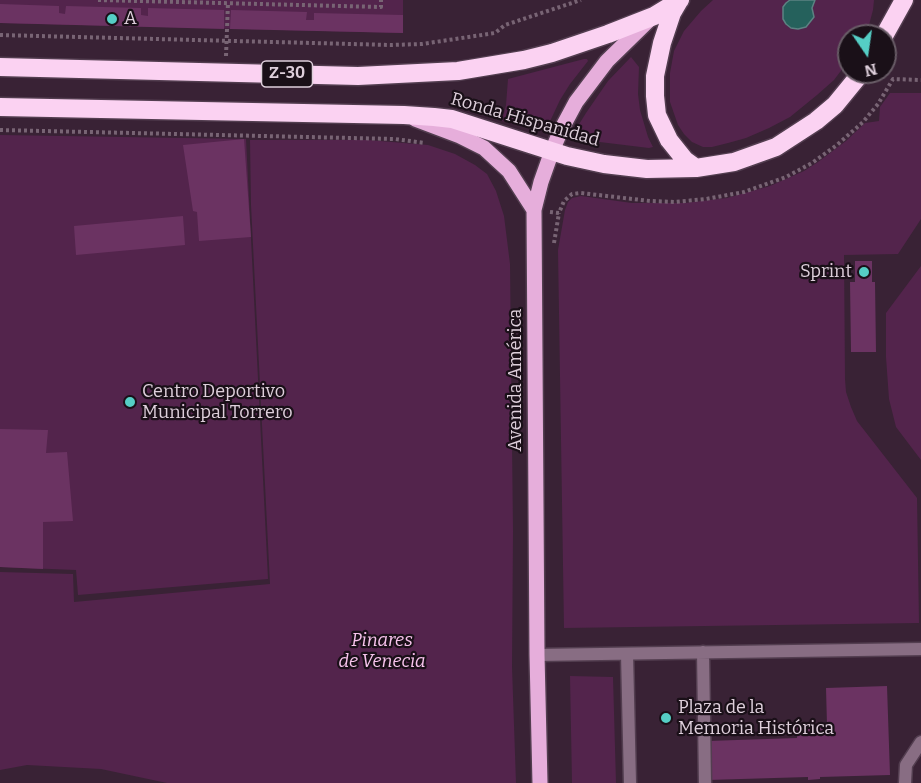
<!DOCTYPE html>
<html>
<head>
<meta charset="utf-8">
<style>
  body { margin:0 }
  #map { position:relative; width:921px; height:783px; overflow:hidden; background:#392235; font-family:Bitter,serif }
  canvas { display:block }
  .north { position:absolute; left:837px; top:24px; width:60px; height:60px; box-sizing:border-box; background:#1a1018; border:2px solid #685c66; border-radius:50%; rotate:167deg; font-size:16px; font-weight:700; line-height:24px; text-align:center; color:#decfdb }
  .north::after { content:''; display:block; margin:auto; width:21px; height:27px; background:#55cec5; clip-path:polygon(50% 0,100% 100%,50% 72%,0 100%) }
</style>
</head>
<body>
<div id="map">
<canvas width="921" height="783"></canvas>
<div class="north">N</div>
</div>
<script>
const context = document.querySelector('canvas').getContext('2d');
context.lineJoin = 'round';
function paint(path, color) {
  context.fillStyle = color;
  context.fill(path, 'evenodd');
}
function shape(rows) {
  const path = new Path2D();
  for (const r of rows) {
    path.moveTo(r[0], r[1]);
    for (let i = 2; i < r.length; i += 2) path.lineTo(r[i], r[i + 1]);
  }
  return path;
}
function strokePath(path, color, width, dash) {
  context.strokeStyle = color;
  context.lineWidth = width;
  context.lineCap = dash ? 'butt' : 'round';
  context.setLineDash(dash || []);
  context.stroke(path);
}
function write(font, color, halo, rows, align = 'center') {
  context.font = font + ' Bitter,serif';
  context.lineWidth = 4.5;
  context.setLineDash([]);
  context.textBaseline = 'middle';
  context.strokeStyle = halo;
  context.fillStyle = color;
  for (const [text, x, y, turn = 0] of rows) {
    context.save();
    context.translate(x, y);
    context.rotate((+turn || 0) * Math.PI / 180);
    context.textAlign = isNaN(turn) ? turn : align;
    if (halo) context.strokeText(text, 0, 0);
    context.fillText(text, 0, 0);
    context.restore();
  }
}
const green = shape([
  [0,0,403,0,403,33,0,23],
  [713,0,790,0,786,3,786,24,791,28,798,29,813,12,812,8,815,0,874,0,873,10,869,25,863,36,849,36,849,60,834,80,817,95,790,117,769,128,746,138,728,143,712,147,703,147,692,142,684,134,678,125,670,102,670,73,674,51,684,31,701,11],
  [631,57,639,67,638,94,640,110,648,137,653,147,649,148,575,139,573,134,586,113,608,81],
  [584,59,587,59,588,61,570,84,560,100,545,132,502,121,506,105,508,79],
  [890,93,921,93,921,219,898,254,844,255,845,379,846,392,851,407,857,421,917,498,919,623,564,628,558,250,565,210,568,202,572,198,581,196,632,203,685,203,727,198,770,186,804,171,818,162,846,141,865,123,879,121,880,107],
  [0,135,246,139,268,579,78,595,76,570,0,567],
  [250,140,368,140,428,145,455,154,475,165,487,174,496,191,504,216,510,264,513,531,512,667,516,783,167,783,101,769,27,765,0,770,0,572,73,574,74,602,270,584,251,205],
  [921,266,921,460,896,427,889,399,886,357,886,313],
  [570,676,613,677,616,783,572,783]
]);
const water = shape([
  [790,0,815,0,812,8,814,17,806,27,798,29,791,28,786,24,783,19,783,7,786,3,790,0]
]);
const building = shape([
  [0,4,59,6,59,13,65,14,66,6,141,8,141,15,148,16,148,8,224,10,224,29,0,23],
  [231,10,307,12,306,20,314,20,314,13,403,15,403,33,230,29],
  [244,139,251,237,199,241,197,212,193,211,183,145],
  [183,216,185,245,76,255,74,226],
  [855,261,872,261,872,282,875,282,876,352,851,352,850,282,855,282],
  [0,429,48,430,46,453,67,452,73,521,43,522,43,569,0,567],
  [887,686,890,775,820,777,820,779,808,780,808,777,708,780,707,741,797,738,796,726,827,725,826,688]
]);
const path = shape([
  [98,0,381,7,381,0],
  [0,35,391,45,422,44,495,33,505,25,581,0],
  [226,56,228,3],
  [0,130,395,139,425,143],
  [550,212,559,213,564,201,572,194,581,193,650,201,674,202,706,199,744,192,786,177,812,163,837,145,863,122,878,104,893,79,921,80],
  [554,243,559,213]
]);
const street = shape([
  [703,652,705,783],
  [627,654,630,783],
  [537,655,921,649],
  [905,783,906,765,921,742]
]);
const primary = shape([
  [415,119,460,136,484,148,509,171,534,210],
  [540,783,537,655,534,210,541,182,552,151,561,130,576,102,607,61,649,20]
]);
const highway = shape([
  [679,1,672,13,662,43,655,76,655,96,657,115,669,140,685,160,696,168],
  [884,36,904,0],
  [0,67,358,76,458,71,524,60,552,53,608,34,654,16,680,0],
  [0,107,404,115,434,117,452,119,567,156,604,164,647,169,696,168,734,162,776,147,816,121,835,105,862,72]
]);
const markers = [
  [112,19,6,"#55cec5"],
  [864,272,6,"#55cec5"],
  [130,402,6,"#55cec5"],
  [666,718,6,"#55cec5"]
];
const shields = [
  [287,74,51]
];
const shieldNames = [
  ["Z-30",287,74]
];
const poiNames = [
  ["A",124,19],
  ["Sprint",852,272,"right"],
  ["Centro Deportivo",142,392],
  ["Municipal Torrero",142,413],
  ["Plaza de la",678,708],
  ["Memoria Histórica",678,729]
];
const streetNames = [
  ["Ronda Hispanidad",525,120,16],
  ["Avenida América",516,380,-90]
];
const parkNames = [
  ["Pinares",382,641],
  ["de Venecia",382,662]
];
paint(green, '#53244c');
paint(water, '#25615c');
strokePath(water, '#5c8282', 1.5);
paint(building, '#6b3362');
strokePath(street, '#533e50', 15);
strokePath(primary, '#533e50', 18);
strokePath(highway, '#533e50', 21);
strokePath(path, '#786474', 4, [3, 3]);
strokePath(street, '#886d83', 12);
strokePath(primary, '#e6aedb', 15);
strokePath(highway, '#fbd2f2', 18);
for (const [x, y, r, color] of markers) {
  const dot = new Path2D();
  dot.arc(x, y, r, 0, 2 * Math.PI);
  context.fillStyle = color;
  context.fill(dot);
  strokePath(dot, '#1a1018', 2);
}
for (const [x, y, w] of shields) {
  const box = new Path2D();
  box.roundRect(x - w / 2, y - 13, w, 26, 4.5);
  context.fillStyle = '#1a1018';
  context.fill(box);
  strokePath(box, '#decfdb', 1.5);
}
write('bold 16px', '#decfdb', null, shieldNames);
write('18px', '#decfdb', '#1a1018', poiNames, 'left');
write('18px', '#decfdb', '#1a1018', streetNames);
write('italic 18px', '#f8c4ed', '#1a1018', parkNames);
</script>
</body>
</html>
